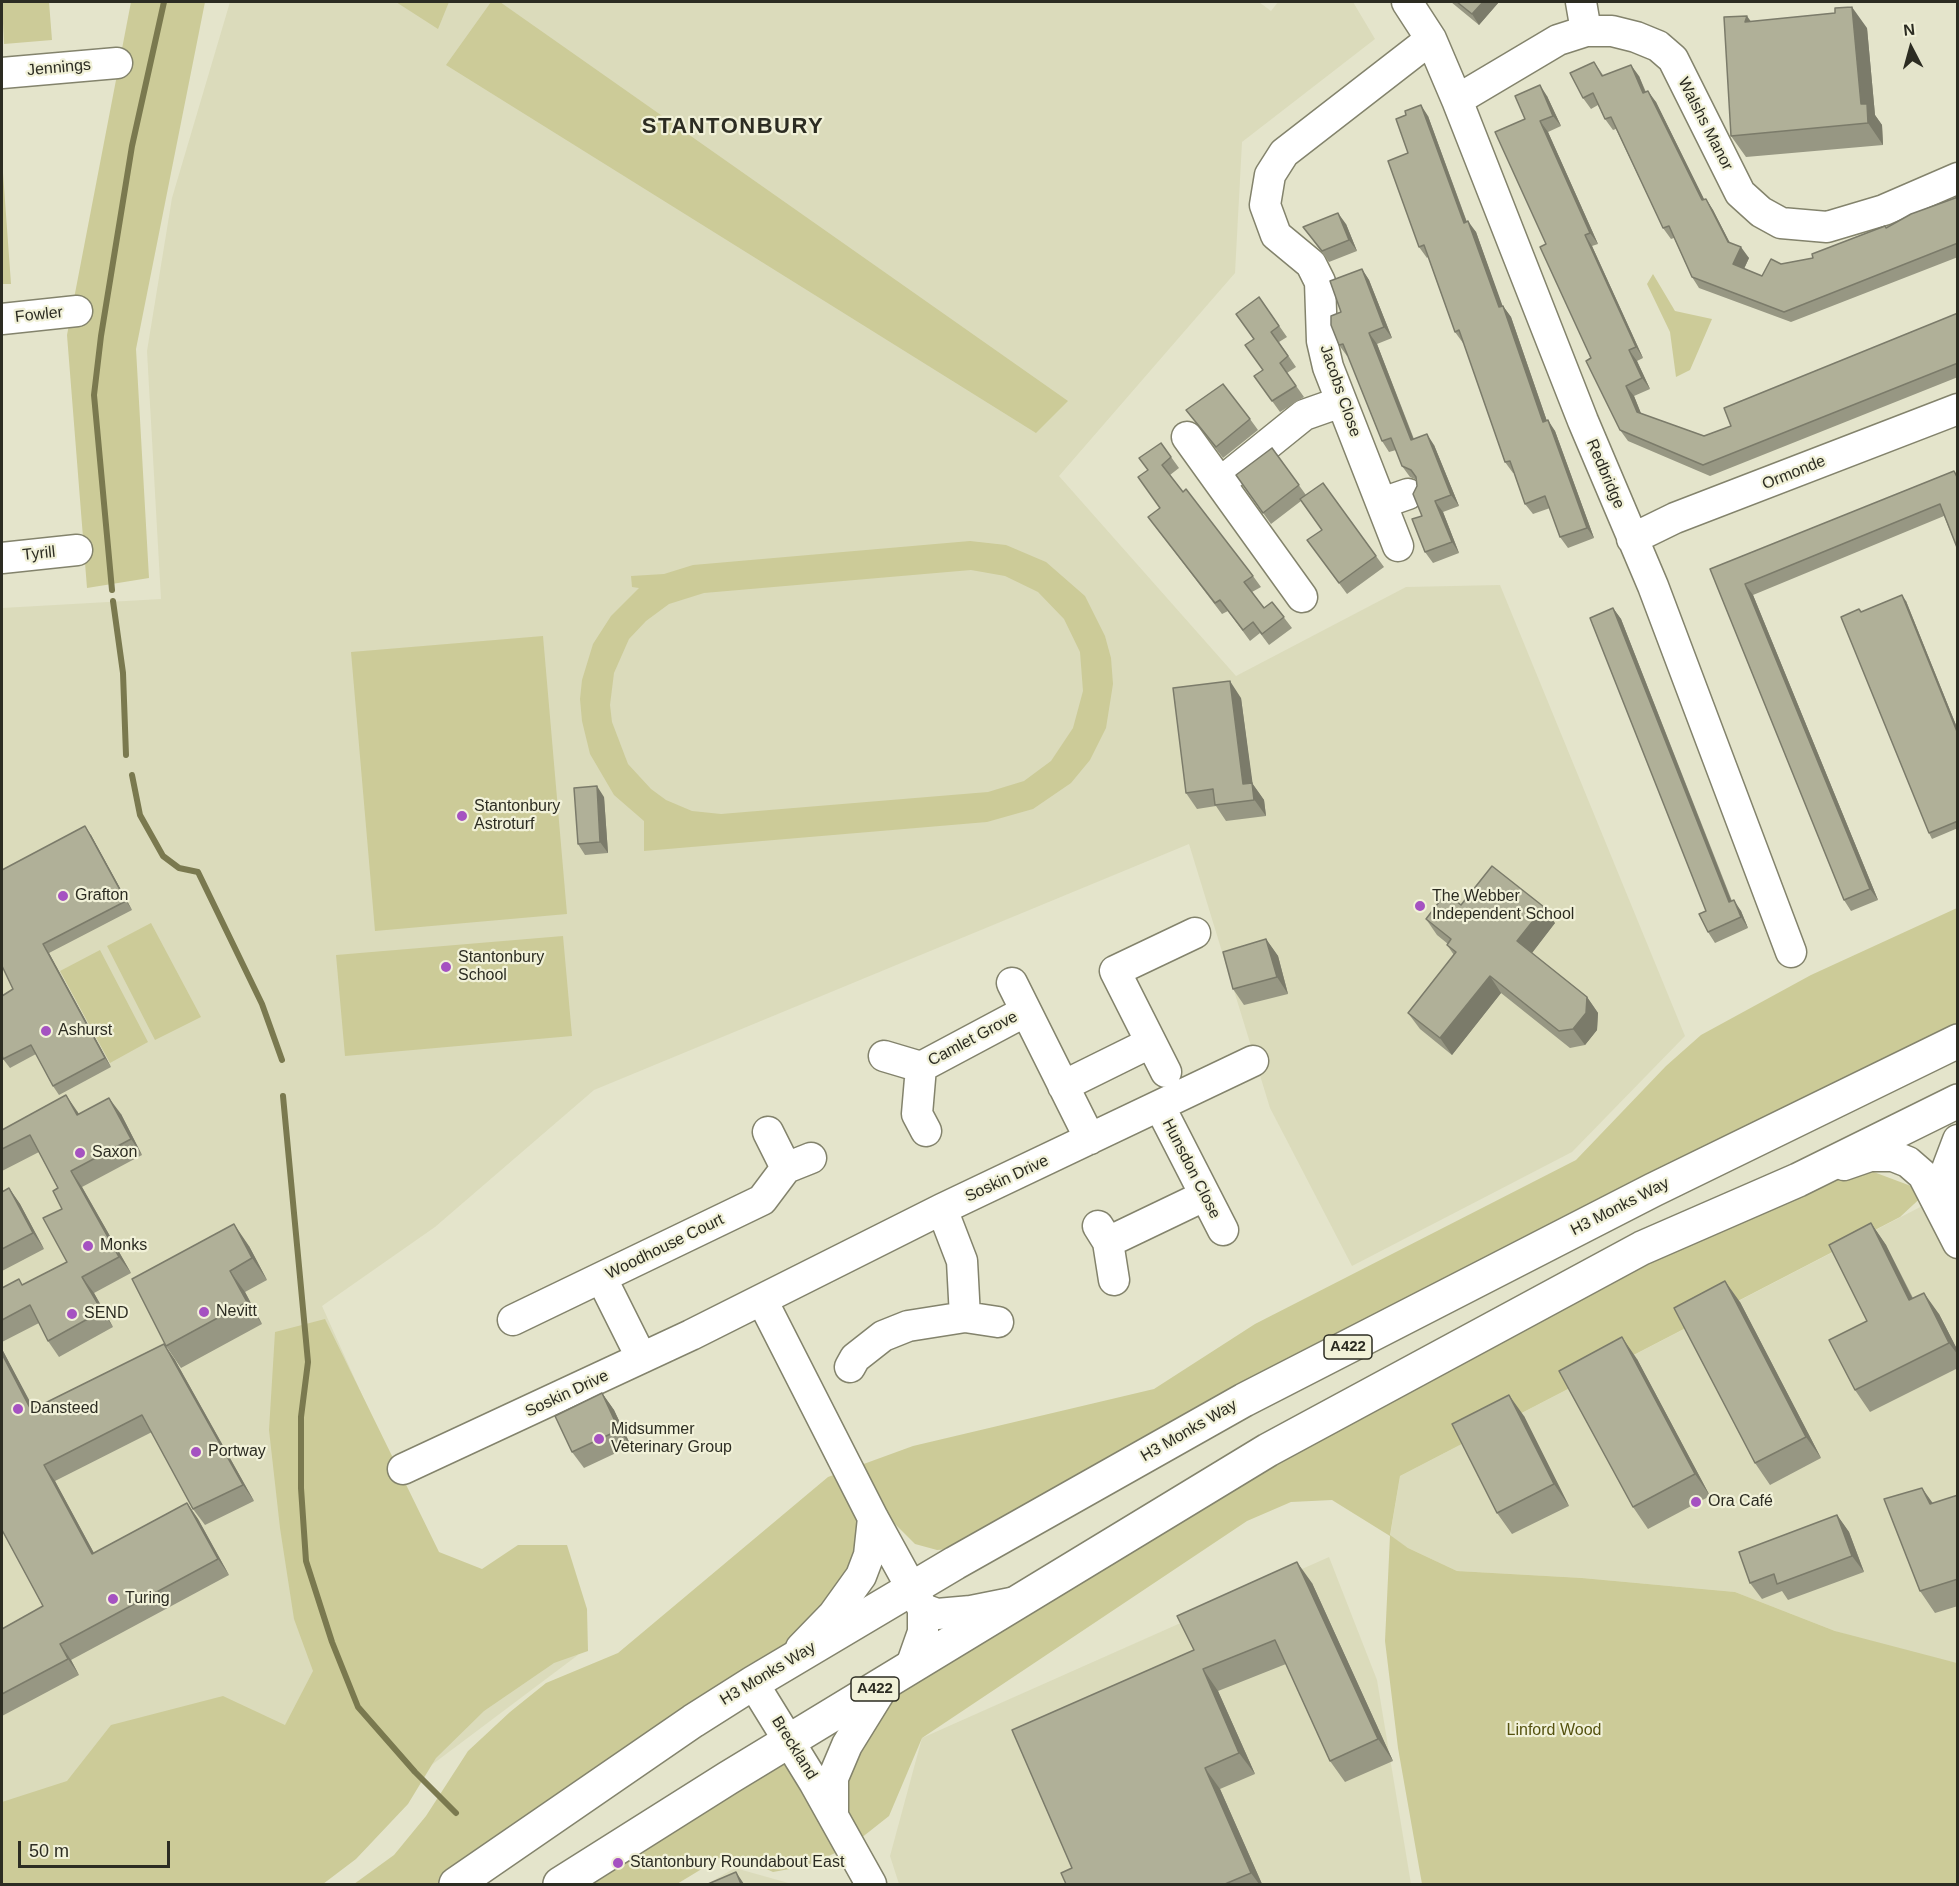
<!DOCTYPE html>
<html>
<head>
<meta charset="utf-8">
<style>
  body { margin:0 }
  #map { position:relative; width:1959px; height:1886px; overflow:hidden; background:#e4e4cb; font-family:Helvetica,sans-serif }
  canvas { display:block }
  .frame { position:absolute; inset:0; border:3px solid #2c2c22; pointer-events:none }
  .north { position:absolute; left:1881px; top:18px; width:60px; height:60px; -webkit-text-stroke:4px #f1f1d8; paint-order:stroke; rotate:354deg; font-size:16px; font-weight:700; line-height:24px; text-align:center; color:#2c2c22 }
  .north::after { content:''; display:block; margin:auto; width:21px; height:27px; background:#2c2c22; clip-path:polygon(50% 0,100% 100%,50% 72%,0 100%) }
  .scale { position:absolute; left:18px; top:1841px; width:152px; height:27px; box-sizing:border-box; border:3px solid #2c2c22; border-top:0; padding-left:8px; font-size:18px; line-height:21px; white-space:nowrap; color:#2c2c22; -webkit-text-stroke:4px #f1f1d8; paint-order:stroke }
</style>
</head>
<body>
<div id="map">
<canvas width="1959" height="1886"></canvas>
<div class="frame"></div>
<div class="north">N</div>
<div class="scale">50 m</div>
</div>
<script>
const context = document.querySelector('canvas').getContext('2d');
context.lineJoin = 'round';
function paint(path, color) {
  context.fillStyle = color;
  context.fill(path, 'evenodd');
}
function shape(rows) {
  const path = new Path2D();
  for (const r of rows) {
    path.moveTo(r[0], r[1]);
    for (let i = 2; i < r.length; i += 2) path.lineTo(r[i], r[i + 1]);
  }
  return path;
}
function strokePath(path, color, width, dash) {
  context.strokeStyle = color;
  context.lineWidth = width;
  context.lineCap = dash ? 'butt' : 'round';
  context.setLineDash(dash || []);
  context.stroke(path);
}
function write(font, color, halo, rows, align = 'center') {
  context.font = font + ' Helvetica,sans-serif';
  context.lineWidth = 4.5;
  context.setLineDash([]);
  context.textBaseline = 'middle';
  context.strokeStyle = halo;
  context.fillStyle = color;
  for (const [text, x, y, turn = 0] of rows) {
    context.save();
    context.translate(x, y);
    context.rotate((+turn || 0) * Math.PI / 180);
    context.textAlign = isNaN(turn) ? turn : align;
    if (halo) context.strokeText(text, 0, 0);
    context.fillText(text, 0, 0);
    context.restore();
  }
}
const built = shape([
  [230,2,1259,2,1271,11,1278,2,1353,2,1375,39,1242,142,1235,273,1059,476,1236,676,1406,587,1500,585,1685,1036,1572,1152,1352,1266,1270,1108,1189,844,594,1090,435,1227,322,1306,444,1577,578,1655,273,1884,2,1884,2,608,161,599,147,351,172,198],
  [1957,1188,1957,1663,1904,1652,1835,1631,1735,1592,1582,1578,1457,1571,1408,1548,1390,1536,1400,1476],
  [1329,1557,1377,1680,1411,1884,899,1884,890,1856,922,1738],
  [735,1868,792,1884,707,1884]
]);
const green = shape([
  [2,2,49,2,52,40,4,44],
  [131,2,205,2,136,349,149,578,87,588,67,335],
  [396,2,449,2,438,29],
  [491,2,500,2,1068,401,1036,433,446,65],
  [2,159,11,284,2,284],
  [1653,274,1675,311,1712,319,1690,370,1676,377,1670,332,1647,284],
  [970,541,1006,545,1046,562,1085,596,1105,636,1111,658,1113,684,1106,728,1090,760,1071,783,1033,809,987,822,644,851,644,821,614,795,590,754,582,721,580,699,582,680,593,644,611,616,639,588,632,587,631,576,664,574,693,565],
  [971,570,1005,576,1038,592,1064,619,1080,652,1083,691,1073,728,1051,761,1024,781,988,792,721,814,692,811,666,800,651,789,628,764,612,722,610,705,614,673,629,639,646,621,669,604,704,593],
  [543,636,567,914,375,931,351,652],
  [1957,908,1957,1041,962,1548,937,1550,915,1544,881,1510,869,1555,833,1615,456,1884,354,1884,394,1855,426,1816,468,1751,510,1712,546,1683,618,1653,828,1477,913,1446,1154,1389,1255,1324,1576,1160,1666,1066,1701,1035,1811,975],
  [151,923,201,1017,155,1040,107,946],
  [563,936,572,1036,345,1056,336,955],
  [100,950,148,1042,110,1063,60,971],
  [1863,1168,1927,1192,1900,1217,1400,1476,1390,1535,1408,1548,1457,1571,1582,1578,1735,1592,1835,1631,1957,1663,1957,1884,1422,1884,1398,1748,1385,1641,1390,1536,1332,1500,1291,1502,1247,1521,922,1738,889,1816,851,1846,806,1866,773,1872,738,1856,727,1858,723,1856,677,1884,560,1884,789,1741,814,1782,886,1682,1642,1248],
  [325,1319,439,1552,482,1569,518,1545,567,1545,587,1609,588,1651,554,1663,484,1711,436,1758,408,1804,356,1859,323,1884,2,1884,2,1802,67,1781,111,1725,223,1696,285,1725,313,1671,294,1619,280,1528,269,1430,275,1332]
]);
const stream = shape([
  [112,590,94,395,101,336,132,146,164,2],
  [113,601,123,673,126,755],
  [132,775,140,815,163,856,179,868,198,872,262,1004,282,1060],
  [283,1096,308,1362,301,1417,301,1488,306,1561,332,1642,358,1707,415,1772,456,1813]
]);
const minor = shape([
  [1407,2,1431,39,1457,100,1583,421,1653,586,1791,952],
  [1581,2,1586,31],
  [2,73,117,63],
  [1457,100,1558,40,1586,31,1612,31,1636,37,1658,46,1673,59,1740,193,1761,212,1781,223,1827,227,1884,210,1958,178],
  [2,319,77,311],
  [1187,437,1302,597],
  [1221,482,1304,415,1341,402],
  [1382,503,1408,494],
  [1632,539,1675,518,1958,409],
  [1398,546,1328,367,1322,341,1320,282,1311,264,1276,235,1265,205,1270,175,1284,153,1431,39],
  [2,558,77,550],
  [1012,983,1090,1139],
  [884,1056,921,1067,917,1114,926,1131],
  [921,1067,1026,1011],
  [1166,1072,1115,971,1195,933],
  [1063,1086,1150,1043],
  [1160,1107,1223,1230],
  [768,1132,786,1168],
  [1844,1165,1870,1156,1893,1156,1908,1162,1923,1175,1958,1243],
  [942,1209,962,1261,965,1317],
  [1944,1214,1947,1169,1958,1140],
  [1098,1226,1108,1242,1114,1280],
  [1108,1242,1204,1196],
  [602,1279,641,1357],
  [762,1300,873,1518,923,1609,923,1632,911,1666],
  [513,1320,762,1200,786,1168,811,1158],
  [850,1367,855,1358,883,1336,908,1326,965,1317,998,1322],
  [403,1469,691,1335,942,1209,1253,1061],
  [923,1609,937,1614,971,1611,1011,1603],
  [801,1648,833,1615,861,1576,869,1555,873,1518],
  [753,1683,814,1782,871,1884],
  [833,1814,833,1778,847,1745,886,1682]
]);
const major = shape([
  [456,1884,693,1721,753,1683,955,1563,1244,1400,1653,1190,1958,1041],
  [560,1884,728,1778,1268,1450,1642,1248,1798,1180,1958,1101]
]);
const wall = shape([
  [1451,2,1499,2,1479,25],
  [1751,21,1867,28,1875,115,1882,125,1883,145,1746,157,1731,136],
  [1594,62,1603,75,1639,76,1646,92,1656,102,1704,200,1706,199,1713,210,1730,243,1749,258,1744,269,1762,276,1781,264,1813,258,1885,226,1886,228,1958,197,1958,257,1791,322,1699,288,1692,277,1674,238,1671,239,1663,228,1616,129,1613,130,1605,119,1598,105,1591,109,1583,98],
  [1547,96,1561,126,1548,132,1598,244,1592,246,1643,358,1637,361,1650,389,1634,396,1641,414,1704,436,1731,426,1958,313,1958,377,1710,476,1628,441,1620,430,1546,244,1525,119],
  [1428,116,1467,222,1476,232,1502,306,1503,306,1511,317,1547,421,1555,431,1594,538,1568,548,1560,537,1550,508,1533,514,1525,504,1514,473,1513,473,1505,462,1464,342,1463,343,1455,332,1428,257,1427,258,1419,247,1408,153],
  [1346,224,1357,251,1329,262,1303,227],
  [1362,269,1369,280,1392,338,1377,344,1414,439,1434,445,1459,506,1443,512,1459,553,1433,563,1425,552,1422,516,1417,480,1410,477,1402,466,1396,450,1389,452,1382,441,1348,356,1347,356,1339,345,1341,312],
  [1259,297,1287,337,1279,342,1296,367,1287,373,1304,397,1280,412,1254,376,1263,370,1254,339],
  [1186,410,1250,419,1258,430,1223,458],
  [1161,443,1179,468,1170,475,1183,492,1253,576,1261,587,1252,592,1264,608,1272,602,1292,628,1269,645,1260,633,1250,641,1228,611,1222,614,1148,517,1160,508,1147,470],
  [1272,448,1306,495,1323,483,1384,567,1347,594,1307,540,1322,530,1301,501,1271,524,1236,475],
  [1954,471,1958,476,1958,550,1944,516,1753,595,1878,900,1851,911,1844,900,1710,569],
  [1906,601,1958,730,1958,828,1932,839,1929,833,1861,612],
  [1613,608,1621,619,1732,901,1741,911,1748,928,1715,943,1708,932,1706,911],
  [1241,698,1252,783,1264,800,1266,816,1226,821,1216,806,1197,809,1186,793],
  [604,797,608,853,585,855,578,844],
  [91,835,132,910,49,953,111,1067,59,1095,53,1086,36,1054,10,1068,3,1059,13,989],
  [1461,905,1555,923,1532,953,1587,997,1598,1013,1597,1030,1585,1045,1570,1048,1501,993,1452,1055,1420,1029,1408,1013,1454,955,1447,945,1448,944,1437,935,1426,919],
  [1266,939,1278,956,1288,994,1244,1005,1233,989],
  [77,1111,79,1114,121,1114,142,1155,82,1187,131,1273,94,1293,113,1327,59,1357,48,1341,39,1323,2,1342,2,1288,23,1285,67,1262,62,1209,58,1188,39,1152,2,1171,2,1130],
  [9,1188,20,1204,44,1249,2,1271,2,1192],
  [1871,1223,1886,1245,1913,1298,1939,1314,1958,1351,1958,1368,1870,1412,1855,1390,1867,1321],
  [249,1246,267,1280,245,1292,262,1324,181,1368,166,1346],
  [1740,1302,1821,1458,1770,1485,1755,1463],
  [164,1344,175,1360,254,1501,205,1525,193,1509,152,1432,55,1481,94,1553,187,1503,198,1519,229,1575,71,1660,79,1675,2,1716,2,1629,43,1606,2,1530,2,1349,33,1409],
  [1637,1359,1710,1496,1648,1529,1633,1507],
  [602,1393,614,1410,631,1446,584,1468,572,1452],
  [1524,1416,1569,1506,1512,1534,1497,1513],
  [1958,1495,1958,1606,1935,1613,1920,1591,1933,1503],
  [1837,1515,1849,1532,1864,1572,1788,1600,1782,1591,1762,1599,1750,1583],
  [1312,1583,1393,1761,1345,1782,1330,1761,1286,1664,1218,1691,1255,1774,1220,1789,1262,1884,1066,1884,1194,1650]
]);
const shadedWall = shape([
  [1483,2,1499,2,1479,25,1472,14],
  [1852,7,1867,28,1875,115,1882,125,1883,145,1868,123,1861,104],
  [1747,16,1762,37,1745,22],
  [1631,65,1639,76,1650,104,1643,93],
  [1540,85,1547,96,1561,126,1553,116],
  [1648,91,1656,102,1710,211,1702,200],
  [1421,105,1428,116,1471,234,1464,223],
  [1540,121,1548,132,1598,244,1590,233],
  [1706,199,1713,210,1735,253,1728,242],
  [1338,213,1346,224,1357,251,1349,240],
  [1468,221,1476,232,1507,318,1499,307],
  [1585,235,1592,246,1643,358,1636,347],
  [1741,247,1749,258,1741,275,1733,264],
  [1362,269,1369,280,1392,338,1384,327],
  [1503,306,1511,317,1551,433,1543,422],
  [1369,333,1377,344,1418,451,1411,440],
  [1629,350,1637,361,1650,389,1642,378],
  [1626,386,1634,396,1645,423,1637,412],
  [1548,420,1555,431,1594,538,1587,528],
  [1427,434,1434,445,1459,506,1451,495],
  [1435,501,1443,512,1459,553,1452,542],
  [1745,584,1753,595,1878,900,1870,889],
  [1902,595,1906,601,1958,730,1958,734],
  [1613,608,1621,619,1736,913,1729,902],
  [1230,681,1241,698,1253,786,1252,783,1264,800,1266,816,1243,784],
  [597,786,604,797,608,853,600,842],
  [85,826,91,835,132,910,126,901],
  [1734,900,1741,911,1748,928,1741,917],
  [1544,907,1555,923,1528,958,1517,941],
  [1266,939,1278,956,1288,994,1277,977],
  [43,944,49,953,111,1067,105,1058],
  [1490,976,1501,993,1452,1055,1440,1038],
  [1587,997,1598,1013,1597,1030,1585,1045,1573,1029],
  [66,1095,77,1111,88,1131,77,1115],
  [109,1098,121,1114,142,1155,131,1139],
  [71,1171,82,1187,131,1273,119,1257],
  [9,1188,20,1204,44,1249,33,1233],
  [1871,1223,1886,1245,1924,1322,1909,1300],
  [234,1224,249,1246,267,1280,252,1258],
  [230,1271,245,1292,262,1324,247,1302],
  [82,1277,94,1293,113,1327,102,1311],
  [1725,1281,1740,1302,1821,1458,1806,1437],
  [1924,1293,1939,1314,1958,1351,1958,1355,1949,1343],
  [1622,1337,1637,1359,1710,1496,1695,1474],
  [164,1344,175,1360,254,1501,243,1485],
  [2,1349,43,1426,31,1410,2,1354],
  [602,1393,614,1410,631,1446,619,1430],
  [1509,1395,1524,1416,1569,1506,1554,1484],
  [44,1465,55,1481,103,1570,92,1554],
  [1922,1488,1937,1509,1930,1504],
  [187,1503,198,1519,229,1575,218,1559],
  [1837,1515,1849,1532,1864,1572,1852,1556],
  [1297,1562,1312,1583,1393,1761,1378,1739],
  [60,1644,71,1660,79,1675,68,1659],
  [1203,1669,1218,1691,1255,1774,1239,1753],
  [1205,1768,1220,1789,1262,1884,1259,1884,1251,1873],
  [736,1872,744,1884,741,1884]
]);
const building = shape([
  [1457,2,1483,2,1472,14,1457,2],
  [1852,7,1861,104,1867,104,1868,123,1731,136,1724,17,1747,16,1745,22,1835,13,1835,8,1852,7],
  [1594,62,1602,76,1631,65,1643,93,1648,91,1702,200,1706,199,1728,242,1741,247,1733,264,1762,276,1771,259,1781,264,1813,258,1812,254,1885,226,1886,228,1911,214,1958,197,1958,243,1784,312,1692,277,1669,226,1663,228,1611,117,1605,119,1593,93,1583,98,1570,73,1594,62],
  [1540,85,1553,116,1540,121,1590,233,1585,235,1636,347,1629,350,1642,378,1626,386,1637,412,1704,436,1731,426,1724,408,1958,313,1958,363,1703,465,1620,430,1586,361,1591,358,1540,247,1546,244,1495,132,1525,119,1515,96,1540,85],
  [1421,105,1464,223,1468,221,1499,307,1503,306,1543,422,1548,420,1587,528,1560,537,1545,496,1525,504,1510,461,1505,462,1459,330,1455,332,1424,245,1419,247,1388,161,1408,153,1396,119,1406,115,1405,111,1421,105],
  [1338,213,1349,240,1322,251,1303,227,1338,213],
  [1362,269,1384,327,1369,333,1411,440,1427,434,1451,495,1435,501,1452,542,1425,552,1412,519,1422,516,1413,494,1417,486,1416,477,1411,470,1402,466,1391,438,1382,441,1343,344,1339,345,1331,325,1331,316,1341,312,1330,281,1362,269],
  [1259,297,1279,326,1271,332,1288,356,1280,363,1296,386,1272,401,1254,376,1263,370,1245,345,1254,339,1236,314,1259,297],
  [1223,384,1250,419,1216,447,1186,410,1223,384],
  [1161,443,1171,457,1162,465,1183,492,1186,489,1253,576,1244,582,1264,608,1272,602,1284,617,1262,634,1253,622,1243,630,1220,600,1215,603,1148,517,1160,508,1138,477,1148,470,1139,458,1161,443],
  [1272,448,1299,485,1263,513,1236,475,1272,448],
  [1954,471,1958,479,1958,550,1940,504,1745,584,1870,889,1844,900,1710,569,1954,471],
  [1323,483,1376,556,1339,583,1307,540,1322,530,1300,499,1323,483],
  [1902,595,1958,734,1958,821,1929,833,1841,617,1859,609,1861,612,1902,595],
  [1613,608,1729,902,1734,900,1741,917,1708,932,1699,914,1706,911,1590,618,1613,608],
  [1230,681,1243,784,1252,783,1254,800,1215,805,1213,789,1186,793,1173,688,1230,681],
  [597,786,600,842,578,844,574,788,597,786],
  [85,826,126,901,43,944,105,1058,53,1086,31,1045,3,1059,2,1055,2,996,13,989,2,966,2,870,85,826],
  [1492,866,1544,907,1517,941,1587,997,1586,1013,1573,1029,1559,1031,1490,976,1440,1038,1408,1013,1456,952,1447,945,1451,939,1426,919,1446,893,1461,905,1492,866],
  [1266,939,1277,977,1233,989,1223,952,1266,939],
  [66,1095,77,1115,109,1098,131,1139,71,1171,119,1257,82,1277,102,1311,48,1341,30,1305,2,1320,2,1288,19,1279,22,1285,67,1262,43,1218,62,1209,53,1191,58,1188,30,1135,2,1149,2,1130,66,1095],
  [9,1188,33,1233,2,1249,2,1192,9,1188],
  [1871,1223,1909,1300,1924,1293,1949,1343,1855,1390,1829,1340,1867,1321,1829,1245,1871,1223],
  [234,1224,252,1258,230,1271,247,1302,166,1346,132,1279,234,1224],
  [1725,1281,1806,1437,1755,1463,1674,1308,1725,1281],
  [1622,1337,1695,1474,1633,1507,1559,1371,1622,1337],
  [164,1344,243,1485,193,1509,142,1415,44,1465,92,1554,187,1503,218,1559,60,1644,68,1659,2,1694,2,1629,43,1606,2,1530,2,1354,31,1410,164,1344],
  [602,1393,619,1430,572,1452,555,1416,602,1393],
  [1509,1395,1554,1484,1497,1513,1452,1424,1509,1395],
  [1922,1488,1930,1504,1958,1495,1958,1579,1920,1591,1884,1499,1922,1488],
  [1837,1515,1852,1556,1777,1584,1774,1574,1750,1583,1739,1552,1837,1515],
  [1297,1562,1378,1739,1330,1761,1275,1640,1203,1669,1239,1753,1205,1768,1251,1873,1225,1884,1066,1884,1061,1873,1072,1868,1012,1730,1194,1650,1177,1616,1297,1562],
  [736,1872,741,1884,708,1884,736,1872]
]);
const markers = [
  [462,816,6,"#a552c1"],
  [63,896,6,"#a552c1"],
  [1420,906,6,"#a552c1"],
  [446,967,6,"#a552c1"],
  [46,1031,6,"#a552c1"],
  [80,1153,6,"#a552c1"],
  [88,1246,6,"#a552c1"],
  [204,1312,6,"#a552c1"],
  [72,1314,6,"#a552c1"],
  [18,1409,6,"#a552c1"],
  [599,1439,6,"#a552c1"],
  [196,1452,6,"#a552c1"],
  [1696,1502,6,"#a552c1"],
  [113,1599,6,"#a552c1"],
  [618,1863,6,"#a552c1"]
];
const shields = [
  [1348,1347,48],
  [875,1689,48]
];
const shieldNames = [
  ["A422",1348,1347],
  ["A422",875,1689]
];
const streetNames = [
  ["Jennings",59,68,-5],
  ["Walshs Manor",1705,124,63],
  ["Fowler",39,315,-6],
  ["Jacobs Close",1340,391,71],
  ["Ormonde",1794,473,-22],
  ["Redbridge",1605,474,67],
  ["Tyrill",39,554,-6],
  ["Camlet Grove",973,1039,-28],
  ["Hunsdon Close",1191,1169,63],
  ["Soskin Drive",1007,1179,-25],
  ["H3 Monks Way",1620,1207,-27],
  ["Woodhouse Court",665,1247,-26],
  ["Soskin Drive",567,1394,-25],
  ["H3 Monks Way",1189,1431,-30],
  ["H3 Monks Way",768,1674,-31],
  ["Breckland",794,1748,58]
];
const poiNames = [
  ["Stantonbury",474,807],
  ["Astroturf",474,825],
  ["Grafton",75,896],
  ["The Webber",1432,897],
  ["Independent School",1432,915],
  ["Stantonbury",458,958],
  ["School",458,976],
  ["Ashurst",58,1031],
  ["Saxon",92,1153],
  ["Monks",100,1246],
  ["Nevitt",216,1312],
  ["SEND",84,1314],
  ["Dansteed",30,1409],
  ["Midsummer",611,1430],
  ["Veterinary Group",611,1448],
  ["Portway",208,1452],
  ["Ora Café",1708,1502],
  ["Turing",125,1599],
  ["Stantonbury Roundabout East",630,1863]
];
const parkNames = [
  ["Linford Wood",1554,1731]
];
const districtNames = [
  ["STANTONBURY",733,127]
];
paint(built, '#dbdbbb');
paint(green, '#cccb98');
strokePath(stream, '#7a794f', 6);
strokePath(minor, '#83836c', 33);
strokePath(major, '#83836c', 36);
strokePath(minor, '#fff', 30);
strokePath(major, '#fff', 33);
paint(wall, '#979783');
paint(shadedWall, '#7b7b6a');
paint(building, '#b0b098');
strokePath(building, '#7b7b6a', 1.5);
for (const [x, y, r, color] of markers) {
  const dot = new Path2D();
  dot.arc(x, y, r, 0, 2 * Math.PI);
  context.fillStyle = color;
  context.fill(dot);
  strokePath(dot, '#f1f1d8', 2);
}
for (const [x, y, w] of shields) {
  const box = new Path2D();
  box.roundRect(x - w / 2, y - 12, w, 24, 4.5);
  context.fillStyle = '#f1f1d8';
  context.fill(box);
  strokePath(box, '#2c2c22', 1.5);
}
write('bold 15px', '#2c2c22', null, shieldNames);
write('16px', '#2c2c22', '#f1f1d8', streetNames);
write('16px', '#2c2c22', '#f1f1d8', poiNames, 'left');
write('16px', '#555210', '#f1f1d8', parkNames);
context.letterSpacing = '1.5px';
write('bold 22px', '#2c2c22', '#f1f1d8', districtNames);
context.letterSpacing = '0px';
</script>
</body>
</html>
